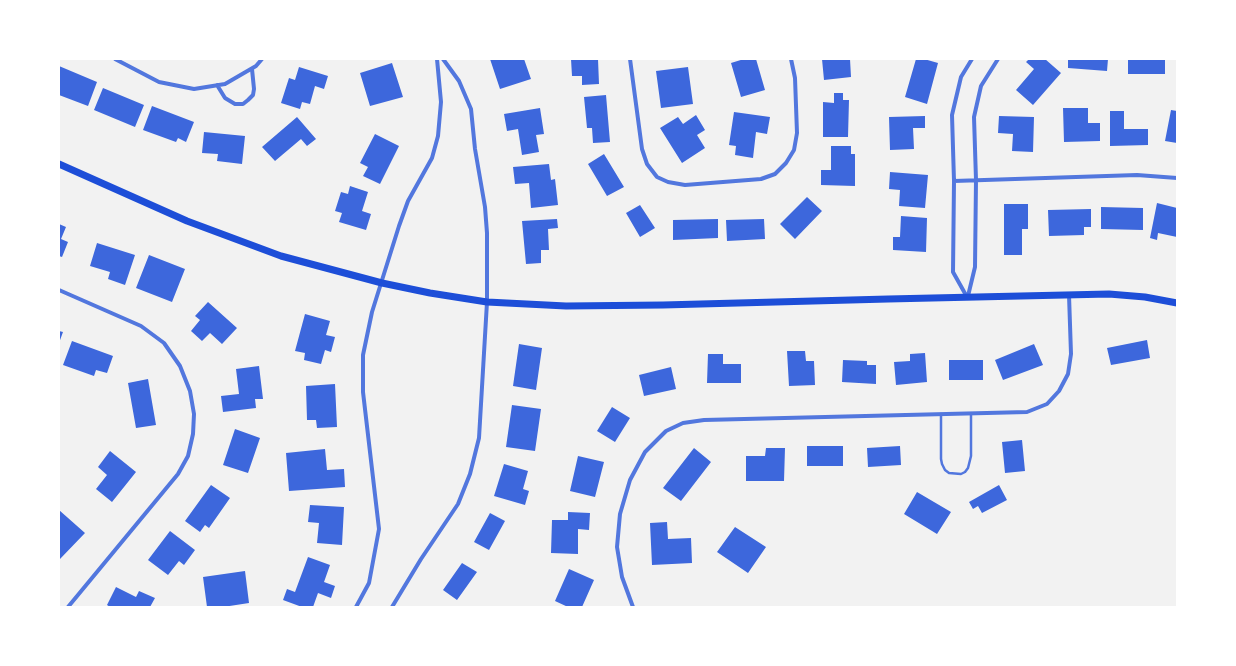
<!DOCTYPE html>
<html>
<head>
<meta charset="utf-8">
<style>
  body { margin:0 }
  #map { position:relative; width:1236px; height:666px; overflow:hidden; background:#f2f2f2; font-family:"Open Sans",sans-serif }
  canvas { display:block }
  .frame { position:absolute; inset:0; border:60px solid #fff; pointer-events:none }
</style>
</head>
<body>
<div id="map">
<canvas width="1236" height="666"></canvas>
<div class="frame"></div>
</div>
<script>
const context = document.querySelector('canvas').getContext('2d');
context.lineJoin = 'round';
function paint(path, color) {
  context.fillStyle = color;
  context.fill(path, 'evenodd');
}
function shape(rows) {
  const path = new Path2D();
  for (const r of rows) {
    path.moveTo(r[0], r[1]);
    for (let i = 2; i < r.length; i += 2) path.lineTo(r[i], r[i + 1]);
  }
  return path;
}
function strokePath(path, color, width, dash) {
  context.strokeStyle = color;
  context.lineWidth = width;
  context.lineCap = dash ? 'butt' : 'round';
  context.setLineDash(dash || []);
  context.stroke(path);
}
const building = shape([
  [490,59,524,59,531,79,500,89],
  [571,59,598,59,599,84,582,85,582,76,572,76],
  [744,59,756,59,765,90,741,97,731,63],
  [822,59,850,59,851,77,824,80],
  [916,59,924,59,938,63,927,104,905,97],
  [1029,59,1045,59,1061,73,1033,105,1016,90,1034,69,1026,62],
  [1068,59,1108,59,1107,71,1068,68],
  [1128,59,1165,59,1165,74,1128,74],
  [392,63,403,97,370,106,360,73],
  [59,66,97,82,88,106,59,95],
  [299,67,328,76,324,89,315,86,310,104,302,102,300,109,281,103,289,78,295,80],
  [688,67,693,104,661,108,656,71],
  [103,88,144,105,135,127,94,110],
  [834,93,843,93,843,100,849,100,848,137,823,137,823,102,834,103],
  [606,95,610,142,593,143,592,128,587,128,584,97],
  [152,106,194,122,186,142,178,138,176,142,143,130],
  [540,108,544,134,536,135,539,152,522,155,518,129,507,131,504,114],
  [1063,108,1088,108,1088,123,1100,123,1100,141,1064,142],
  [1171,110,1177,111,1177,143,1165,141],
  [1110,111,1124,111,1124,129,1148,129,1148,145,1110,146],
  [734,112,770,117,767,134,756,132,753,158,735,155,736,146,729,145],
  [696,115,705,130,697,135,705,148,682,163,660,128,678,117,683,124],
  [925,116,925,128,913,128,914,149,890,150,889,117],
  [999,116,1034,117,1033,152,1012,151,1013,134,998,133],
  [297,117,316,139,307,146,301,139,275,161,262,147],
  [204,132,245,136,242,164,217,161,218,154,202,153],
  [375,134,399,146,380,184,363,176,368,167,360,163],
  [831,146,851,146,851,154,855,154,855,186,821,185,821,170,831,170],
  [604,154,624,187,607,196,588,164],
  [549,164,551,180,555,179,558,205,531,208,529,183,515,184,513,167],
  [890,172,928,175,925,208,899,206,900,190,889,189],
  [350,186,368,192,362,211,371,214,366,230,339,222,342,213,335,211,341,192,348,194],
  [807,197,822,211,795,239,780,224],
  [1157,203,1177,208,1177,237,1158,233,1157,240,1150,238],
  [1004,204,1028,204,1028,229,1022,229,1022,255,1004,255],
  [640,205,655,228,640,237,626,213],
  [1101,207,1143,208,1143,230,1101,229],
  [1091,209,1091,227,1084,227,1084,235,1049,236,1048,210],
  [901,216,927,218,926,252,893,250,893,237,900,237],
  [557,219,558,228,548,229,549,250,541,250,541,263,526,264,522,221],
  [718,219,718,238,673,240,673,220],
  [764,219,765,239,727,241,726,220],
  [59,224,66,227,61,239,68,242,62,257,59,256],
  [97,243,135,255,125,285,108,279,110,272,90,266],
  [149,255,185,269,172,302,136,288],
  [208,302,237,328,222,344,210,333,202,341,191,331,200,320,195,316],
  [305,314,330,321,326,335,335,337,331,352,325,350,321,364,304,360,305,353,295,351],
  [59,331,63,332,59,343],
  [1147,340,1150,358,1111,365,1107,348],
  [72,341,113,356,107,373,96,370,94,376,63,365],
  [519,344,542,348,536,390,513,386],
  [1034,344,1043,365,1003,380,995,360],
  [787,351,805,351,806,361,814,361,815,385,789,386],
  [925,353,927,382,896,385,894,362,910,361,910,354],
  [708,354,723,354,723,364,741,364,741,383,707,383],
  [843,360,867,361,867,365,876,365,876,384,842,382],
  [949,360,983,360,983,380,949,380],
  [259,366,263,399,255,399,256,408,223,412,221,396,239,394,236,369],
  [671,367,676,389,644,396,639,375],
  [148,379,156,425,136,428,128,383],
  [335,384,337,427,317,428,316,420,307,420,306,386],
  [512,405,541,409,535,451,506,447],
  [612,407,630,418,615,442,597,431],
  [235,429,260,438,248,473,223,465],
  [1022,440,1025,471,1005,473,1002,442],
  [807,446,843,446,843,466,807,466],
  [900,446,901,465,868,467,867,448],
  [694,448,711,462,681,501,663,488],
  [766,448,785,448,784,481,746,481,746,456,765,456],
  [325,449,327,470,344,469,345,487,289,491,286,453],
  [110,451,136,472,112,502,96,489,107,475,98,467],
  [578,456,604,462,595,497,570,491],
  [504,464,528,471,523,489,529,491,525,505,494,496],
  [211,485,230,498,209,528,205,525,200,532,185,521],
  [999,485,1007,500,982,513,978,506,973,509,969,502],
  [917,492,951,512,937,534,904,514],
  [310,505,344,507,342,545,317,543,319,523,308,522],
  [59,510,85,533,60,559,59,558],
  [568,512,590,513,589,530,578,529,578,554,551,553,552,520,568,520],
  [490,513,505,521,489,550,474,542],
  [667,522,668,539,691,538,692,563,652,565,650,523],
  [735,527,766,547,748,573,717,552],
  [170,531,195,550,184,565,179,561,168,575,148,560],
  [308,557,330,565,324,582,335,586,331,598,318,593,313,607,302,607,283,600,287,589,295,592],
  [462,563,477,572,457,600,443,590],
  [569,569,594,580,582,607,568,607,555,601],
  [245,571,249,603,223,607,207,607,203,577],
  [116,587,136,597,139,591,155,598,150,607,110,607,107,605]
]);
const service = shape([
  [941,414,941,459,942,464,945,470,949,473,961,474,965,472,968,468,971,456,971,414]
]);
const minor = shape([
  [115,59,159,82,194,89,225,84,256,66,262,59],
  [630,59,642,149,647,164,657,177,668,182,685,185,761,179,775,174,786,163,794,150,797,133,795,78,791,59],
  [217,85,225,98,235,104,243,104,248,100,253,95,254,89,252,69],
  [954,181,1137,175,1177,178],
  [59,290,141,326,164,343,180,366,190,391,194,414,193,434,188,456,178,474,68,607],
  [968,296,975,267,976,180,974,117,981,86,998,59],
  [967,297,953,272,954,181,952,115,961,77,972,59],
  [356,607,369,583,379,529,363,392,363,355,372,312,399,226,408,201,432,158,438,136,441,102,437,59],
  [392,607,421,559,458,504,470,474,479,438,487,302,487,233,485,207,475,149,471,109,459,81,443,59],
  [633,607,622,577,617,547,620,514,630,480,645,452,666,431,683,423,704,420,1027,412,1047,404,1059,391,1068,374,1071,354,1069,295]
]);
const secondary = shape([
  [59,164,187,221,281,256,382,283,430,293,487,302,566,306,663,305,888,299,1109,294,1145,297,1177,303]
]);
paint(building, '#3d67dc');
strokePath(service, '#5277de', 2.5);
strokePath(minor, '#5277de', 4);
strokePath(secondary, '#1d4ed8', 7);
</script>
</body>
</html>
